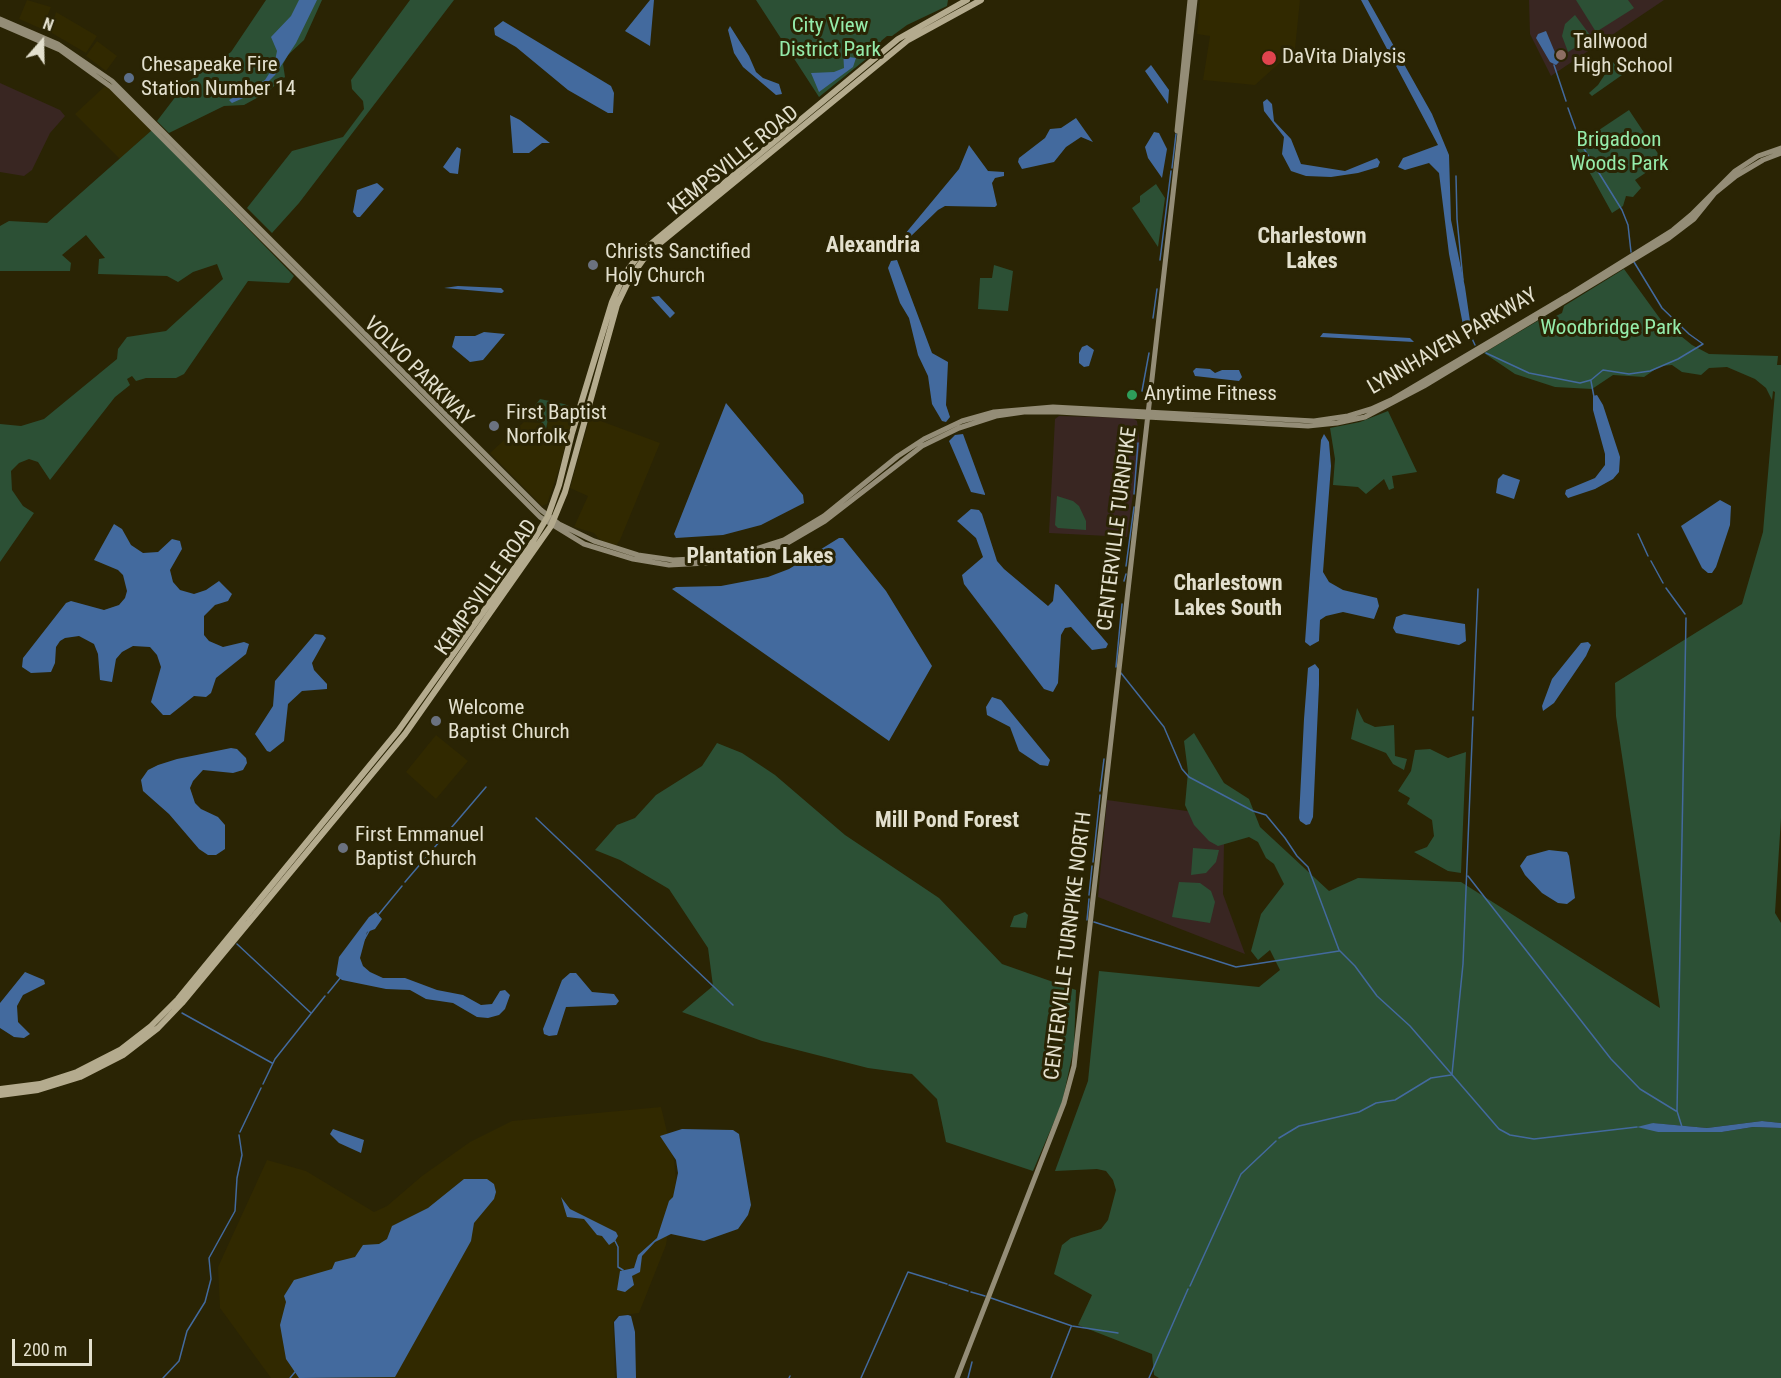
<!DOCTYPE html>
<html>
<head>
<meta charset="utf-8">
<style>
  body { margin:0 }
  #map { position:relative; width:1781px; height:1378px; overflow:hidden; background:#2a2404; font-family:"Roboto Condensed",sans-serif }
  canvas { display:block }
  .north { position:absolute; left:12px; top:12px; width:60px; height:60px; -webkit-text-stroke:4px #2a2404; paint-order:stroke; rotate:20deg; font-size:16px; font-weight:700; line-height:24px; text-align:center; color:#e3e0ce }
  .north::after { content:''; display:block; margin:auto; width:21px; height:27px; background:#e3e0ce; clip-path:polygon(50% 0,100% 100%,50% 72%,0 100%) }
  .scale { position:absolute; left:12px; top:1339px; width:80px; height:27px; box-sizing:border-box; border:3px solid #e3e0ce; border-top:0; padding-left:8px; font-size:18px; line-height:21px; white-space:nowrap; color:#e3e0ce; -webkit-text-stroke:4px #2a2404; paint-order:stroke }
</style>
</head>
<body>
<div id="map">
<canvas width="1781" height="1378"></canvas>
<div class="north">N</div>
<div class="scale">200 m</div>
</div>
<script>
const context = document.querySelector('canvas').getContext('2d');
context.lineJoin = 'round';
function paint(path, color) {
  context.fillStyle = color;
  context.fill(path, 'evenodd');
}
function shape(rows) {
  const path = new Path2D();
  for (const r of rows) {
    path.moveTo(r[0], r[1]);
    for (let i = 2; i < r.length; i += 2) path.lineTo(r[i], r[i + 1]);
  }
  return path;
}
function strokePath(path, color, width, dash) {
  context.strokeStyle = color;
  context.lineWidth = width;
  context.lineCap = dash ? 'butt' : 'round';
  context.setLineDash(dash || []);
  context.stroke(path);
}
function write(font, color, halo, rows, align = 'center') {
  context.font = font + ' "Roboto Condensed",sans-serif';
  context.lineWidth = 6;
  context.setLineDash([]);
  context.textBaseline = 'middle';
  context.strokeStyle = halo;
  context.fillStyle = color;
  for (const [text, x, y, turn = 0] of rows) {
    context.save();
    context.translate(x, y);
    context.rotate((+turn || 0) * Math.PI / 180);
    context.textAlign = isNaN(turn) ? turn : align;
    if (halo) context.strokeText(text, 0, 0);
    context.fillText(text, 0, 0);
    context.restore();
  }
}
const built = shape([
  [27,0,51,7,42,29,19,19],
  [1200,0,1300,0,1295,49,1255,85,1203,80,1210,36,1197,34],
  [56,12,97,36,86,53,50,32],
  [97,41,117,56,106,71,86,56],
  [104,87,108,87,152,130,120,159,75,114],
  [554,406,574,411,560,466,547,504,542,506,490,453,524,422,542,423,547,430,548,427,545,424,550,408],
  [590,417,660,443,620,540,615,547,599,539,594,533,574,527,588,496,570,488],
  [436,735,468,761,436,799,406,772],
  [661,1107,674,1161,676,1180,666,1245,639,1313,617,1316,613,1322,615,1378,271,1378,220,1308,218,1267,267,1160,306,1171,374,1212,387,1206,422,1176,470,1142,512,1121]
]);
const education = shape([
  [1529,0,1664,0,1551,76,1530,34],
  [0,83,60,110,65,116,50,133,32,170,24,176,0,172],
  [1059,416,1133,418,1137,421,1140,445,1127,537,1049,533,1055,419],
  [1107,800,1194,812,1224,844,1223,894,1245,954,1098,897]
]);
const green = shape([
  [266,0,322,0,304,40,288,55,283,64,285,77,266,93,244,105,224,106,169,133,157,121,186,83,231,52],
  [410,0,454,0,299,203,272,233,247,208,292,151,343,137,364,109,363,101,352,89,351,80],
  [756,0,948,0,947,6,907,25,892,36,887,36,881,41,881,47,819,97],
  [1576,0,1628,0,1634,8,1596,32],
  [1575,15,1590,35,1589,39,1568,52,1562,36,1565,24],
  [1613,62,1622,75,1592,96,1589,93,1598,85],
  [1629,110,1663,161,1635,180,1641,188,1633,197,1626,196,1623,206,1612,213,1575,146],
  [152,130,294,276,289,283,248,281,184,374,176,378,146,378,136,381,132,376,127,379,130,385,115,397,50,480,38,462,29,459,19,463,11,471,12,490,23,506,34,513,0,562,0,424,21,426,44,419,117,359,118,349,127,337,166,331,223,279,217,264,193,272,178,282,167,276,98,274,99,259,105,258,86,235,62,255,71,263,70,271,0,271,0,226,9,221,47,223],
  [1156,184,1165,198,1158,247,1132,208,1140,202,1140,196],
  [994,265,1013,271,1008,311,978,309,980,278,992,278],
  [1624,269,1661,320,1692,345,1709,354,1778,356,1777,365,1781,365,1781,818,1775,913,1781,923,1781,1123,1762,1121,1707,1128,1652,1123,1658,1132,1722,1132,1753,1127,1781,1128,1781,1378,1159,1378,1154,1375,1152,1354,1078,1325,1092,1295,1054,1274,1062,1245,1071,1238,1101,1229,1108,1220,1116,1190,1113,1180,1106,1171,1097,1169,1055,1171,1088,1081,1099,971,1259,987,1280,970,1270,950,1258,960,1251,951,1261,914,1284,884,1274,864,1266,858,1258,842,1249,837,1218,846,1209,841,1194,825,1185,805,1188,772,1184,741,1194,733,1224,783,1249,799,1260,827,1329,891,1358,878,1461,882,1660,1008,1616,716,1615,683,1742,604,1763,532,1775,392,1773,391,1772,400,1766,388,1755,379,1727,367,1709,368,1701,375,1682,372,1672,365,1660,366,1644,377,1613,375,1592,389,1555,387,1515,374,1484,353,1546,316,1552,318,1562,313,1564,306],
  [540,399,564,404,574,408,573,410,556,406,550,409,546,429,543,423,527,416],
  [1388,411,1417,472,1392,476,1394,488,1389,490,1384,479,1366,494,1358,487,1333,485,1335,459,1330,428,1360,422],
  [1057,496,1073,501,1079,506,1086,521,1086,530,1058,528,1055,525],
  [1357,708,1364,722,1375,727,1394,725,1395,756,1407,759,1404,770,1393,764,1386,753,1351,739],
  [717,743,742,753,775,775,845,835,939,898,1002,964,1076,990,1074,1047,1062,1103,1033,1171,946,1142,937,1099,912,1074,868,1068,762,1041,682,1012,713,986,708,948,669,889,620,860,595,850,617,825,635,818,656,795,702,766],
  [1430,749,1448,758,1466,752,1461,873,1448,871,1414,852,1427,847,1434,836,1432,820,1407,804,1410,798,1398,791,1411,771,1415,750],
  [1193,848,1219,850,1216,862,1206,873,1191,875],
  [1179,882,1200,883,1211,891,1215,902,1210,923,1172,917],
  [1025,912,1028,915,1026,928,1010,927,1014,916]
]);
const water = shape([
  [299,0,317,0,296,43,275,75,259,91,232,103,229,100,265,80,274,66,277,51,271,37,291,16],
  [650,0,654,0,650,46,625,31],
  [1361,0,1368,0,1432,114,1449,155,1451,220,1465,287,1471,328,1468,334,1464,330,1449,254,1439,173,1429,163,1405,170,1398,167,1403,158,1438,145],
  [503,21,611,86,614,93,613,113,608,113,568,90,516,47,495,35,494,28],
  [730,26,749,56,756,72,763,78,779,84,782,94,776,95,743,67,734,53,728,30],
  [1546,31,1559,62,1556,65,1550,62,1536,38,1538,34],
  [843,50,849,57,856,58,853,67,819,92,811,73,834,72,844,68],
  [1151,65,1169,90,1168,104,1145,71],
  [1267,99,1272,104,1274,121,1291,139,1301,164,1345,171,1377,158,1380,162,1378,167,1358,173,1331,177,1306,176,1291,171,1282,154,1284,137,1264,111,1263,102],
  [510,115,520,120,550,143,542,143,529,153,513,153],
  [1076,118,1093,142,1081,137,1066,147,1054,162,1022,169,1018,162,1019,158,1045,138,1050,129,1061,128],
  [1154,132,1159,133,1167,149,1162,178,1148,158,1145,147],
  [969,145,988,171,1004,172,1004,176,995,178,992,183,997,205,995,207,945,206,938,210,909,238,900,240,959,169],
  [457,147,461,149,458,174,450,173,443,167],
  [377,183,384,189,360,217,357,217,353,212,357,190],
  [897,260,932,353,948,362,946,405,950,417,946,422,942,421,932,404,928,376,918,355,909,318,900,303,888,268,891,261],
  [458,286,501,288,504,291,502,293,444,288],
  [659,296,675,313,670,318,651,297],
  [484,332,505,334,483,360,470,362,452,347,455,336,475,336],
  [1323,333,1410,338,1414,342,1320,337],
  [1087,345,1094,350,1089,366,1084,367,1079,363,1079,353,1082,347],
  [1196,368,1210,369,1215,373,1222,370,1239,370,1242,377,1239,381,1195,376,1193,371],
  [1597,395,1603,405,1620,457,1619,472,1613,479,1595,489,1568,498,1565,494,1566,490,1595,478,1605,465,1605,454,1593,410,1593,396],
  [726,403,803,495,804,503,761,525,723,535,676,538,674,534],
  [963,434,985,494,985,495,971,492,949,441,955,435],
  [1324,434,1329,442,1331,466,1323,572,1329,582,1343,590,1377,598,1379,606,1374,619,1343,612,1326,616,1320,620,1319,641,1310,646,1305,642,1312,547,1321,440],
  [1503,474,1520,480,1514,499,1496,493,1498,479],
  [1720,500,1731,506,1730,525,1716,567,1712,573,1708,573,1702,568,1681,526],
  [971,509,979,510,982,514,997,561,1004,569,1048,606,1053,601,1055,584,1058,585,1108,644,1106,648,1092,650,1071,627,1065,628,1061,635,1058,683,1053,692,1044,689,964,584,962,575,983,557,976,538,957,521],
  [114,524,122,529,131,545,143,553,158,552,172,539,180,541,182,549,170,570,173,582,180,590,194,594,206,590,219,581,232,594,228,601,215,605,204,616,204,635,209,641,223,647,244,642,249,644,246,654,216,678,211,693,206,697,194,696,170,715,163,715,151,702,161,667,157,655,150,647,133,646,122,652,116,659,112,682,100,680,98,654,94,644,79,636,65,638,60,641,56,647,55,663,51,672,31,673,22,667,23,658,66,603,71,601,104,610,119,605,125,598,127,591,123,575,118,570,94,560],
  [839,538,843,538,886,591,932,666,889,741,672,589,676,587,721,586,768,577,789,569],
  [1404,614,1465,624,1466,641,1459,645,1396,633,1393,628,1396,617],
  [315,634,323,635,326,638,312,663,314,670,327,684,327,689,302,691,288,704,284,741,270,752,267,751,255,734,273,706,275,681],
  [1588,642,1591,645,1586,656,1554,703,1543,711,1542,706,1552,679,1581,643],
  [1315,664,1319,669,1319,685,1313,817,1310,824,1306,825,1300,821,1299,818,1304,719,1308,668],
  [992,697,1001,700,1050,760,1048,766,1040,765,1019,751,1010,727,987,715,986,707],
  [231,748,237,749,246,758,247,763,243,770,233,773,203,770,193,781,190,788,195,803,201,809,218,817,225,825,225,849,216,855,208,855,199,849,169,814,143,791,141,780,148,770,158,765,177,759],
  [1549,850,1567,852,1569,856,1575,898,1567,904,1558,903,1542,893,1525,875,1520,866,1527,856],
  [376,912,382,919,375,929,367,932,360,958,363,966,370,972,383,978,405,978,437,990,463,995,481,1005,492,1004,500,991,505,990,510,995,505,1009,499,1015,488,1018,477,1017,453,1003,426,999,410,990,386,989,342,980,336,975,339,957,369,917],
  [25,972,44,980,45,984,23,995,17,1006,18,1022,30,1034,24,1038,14,1037,0,1028,0,1003],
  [570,973,576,973,592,992,614,994,619,1001,616,1005,566,1007,557,1035,549,1036,544,1034,543,1029,562,980],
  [1762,1121,1781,1123,1781,1128,1753,1127,1722,1132,1658,1132,1637,1127,1653,1123,1707,1128],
  [333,1129,364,1140,361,1153,339,1143,330,1134],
  [682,1129,733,1130,739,1134,751,1205,748,1215,738,1229,704,1241,671,1234,655,1242,642,1256,640,1272,632,1276,634,1285,625,1292,617,1290,620,1271,634,1268,638,1255,657,1238,669,1201,673,1197,678,1173,676,1160,660,1136],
  [464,1179,487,1179,494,1184,496,1192,494,1199,474,1223,471,1241,395,1377,299,1378,286,1359,280,1325,286,1302,284,1296,294,1280,332,1269,335,1262,355,1257,363,1245,379,1244,387,1239,392,1226,428,1208],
  [561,1197,570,1209,616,1232,618,1236,615,1241,609,1245,602,1236,597,1235,584,1219,567,1217],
  [628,1315,631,1316,635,1332,636,1378,617,1378,614,1322,619,1316]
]);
const stream = shape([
  [1554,65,1566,101],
  [1568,108,1581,144,1622,210,1628,225,1631,252],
  [1172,168,1176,134],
  [1456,176,1457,219,1463,280],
  [1160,260,1171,171],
  [1153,318,1157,289],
  [1469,332,1475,345],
  [1486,353,1529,373,1580,383,1591,380,1603,370,1629,374,1650,371,1678,359,1703,344,1689,334,1662,308,1634,262],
  [1591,381,1594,397],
  [1142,391,1149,353],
  [1134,494,1138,443],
  [1638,534,1648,556],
  [1651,561,1663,583],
  [1126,566,1134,507],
  [1124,581,1126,574],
  [1666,588,1685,614],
  [1116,667,1122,604],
  [1121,673,1164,727,1182,769,1189,777,1253,811,1266,815,1285,838,1297,856,1308,867,1339,950,1355,966,1377,996,1410,1026,1499,1129,1510,1135,1534,1139,1637,1127],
  [1473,710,1478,589],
  [1100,791,1104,759],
  [536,818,733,1005],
  [1093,862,1100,795],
  [1468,876,1611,1059,1640,1089,1676,1111],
  [405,882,486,787],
  [1089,895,1092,866],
  [379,914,402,886],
  [1087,920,1089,899],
  [1094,922,1236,967,1339,951],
  [364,940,369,931],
  [237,944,311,1013],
  [328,993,341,977],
  [182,1013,272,1063],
  [1452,1074,1463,964,1473,717],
  [263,1084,275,1059,325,996],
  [1682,1127,1677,1111,1686,618],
  [240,1132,261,1088],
  [1279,1138,1299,1126,1359,1112,1376,1103,1395,1100,1431,1078,1451,1075],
  [615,1241,618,1247,618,1267,623,1270],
  [949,1285,968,1291],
  [1190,1286,1241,1174,1276,1141],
  [971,1292,985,1296],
  [991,1298,1072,1326,1118,1333],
  [163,1378,179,1361,187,1331,205,1302,211,1279,209,1258,235,1211,237,1178,242,1155,239,1135],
  [290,1378,295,1372],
  [789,1378,790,1376],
  [861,1378,908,1272,947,1284],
  [968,1378,972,1362],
  [1051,1378,1071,1327],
  [1149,1378,1188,1289]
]);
const secondary = shape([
  [0,19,58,44,112,81,541,510,559,524,594,541,638,555,673,560,731,557,784,540,824,516,898,456,924,439,962,421,994,412,1053,407,1314,421,1348,416,1371,409,1393,399,1567,296,1673,230,1691,215,1735,171,1758,156,1781,148],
  [0,24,60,50,111,87,540,517,584,544,633,559,669,565,727,562,784,545,825,521,922,446,959,428,996,416,1024,412,1058,412,1308,426,1337,423,1365,417,1424,386,1669,238,1694,219,1715,193,1736,176,1763,160,1781,153],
  [1177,131,1190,0],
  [957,1378,1064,1103,1074,1066,1195,0]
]);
const primary = shape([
  [0,1089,40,1084,77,1072,120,1050,151,1026,178,999,398,731,529,548,548,516,559,485,572,433,612,302,624,275,641,252,898,39,967,0],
  [0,1095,38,1090,80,1077,123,1055,158,1028,182,1003,405,734,551,526,565,492,617,305,630,278,648,253,908,40,981,0]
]);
const markers = [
  [1561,55,6,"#8d6e63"],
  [1269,58,8,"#e0444e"],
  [129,78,6,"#5c6f8a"],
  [593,265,6,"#6b7280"],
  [1132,395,6,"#2e9e5b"],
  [494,426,6,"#6b7280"],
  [436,721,6,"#6b7280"],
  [343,848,6,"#6b7280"]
];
const parkNames = [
  ["City View",830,27],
  ["District Park",830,51],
  ["Brigadoon",1619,141],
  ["Woods Park",1619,165],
  ["Woodbridge Park",1611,329]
];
const poiNames = [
  ["Tallwood",1573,43],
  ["High School",1573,67],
  ["DaVita Dialysis",1282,58],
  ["Chesapeake Fire",141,66],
  ["Station Number 14",141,90],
  ["Christs Sanctified",605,253],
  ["Holy Church",605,277],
  ["Anytime Fitness",1144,395],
  ["First Baptist",506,414],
  ["Norfolk",506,438],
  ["Welcome",448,709],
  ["Baptist Church",448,733],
  ["First Emmanuel",355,836],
  ["Baptist Church",355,860]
];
const streetNames = [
  ["KEMPSVILLE ROAD",734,161,-39],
  ["LYNNHAVEN PARKWAY",1453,342,-30],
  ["VOLVO PARKWAY",418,372,45],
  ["CENTERVILLE TURNPIKE",1118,529,-83],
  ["KEMPSVILLE ROAD",487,588,-55],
  ["CENTERVILLE TURNPIKE NORTH",1069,946,-83]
];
const neighbourhoodNames = [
  ["Charlestown",1312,237],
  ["Lakes",1312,262],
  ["Alexandria",873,246],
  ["Plantation Lakes",760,557],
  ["Charlestown",1228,584],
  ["Lakes South",1228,609],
  ["Mill Pond Forest",947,821]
];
paint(built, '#312900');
paint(education, '#392622');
paint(green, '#2c5035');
paint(water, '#436a9e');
strokePath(stream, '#436a9e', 1.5);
strokePath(secondary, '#948d77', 5);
strokePath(primary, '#b4ab8e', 6);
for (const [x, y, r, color] of markers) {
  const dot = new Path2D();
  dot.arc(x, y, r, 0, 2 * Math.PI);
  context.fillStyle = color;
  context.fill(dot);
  strokePath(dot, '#2a2404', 2);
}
write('21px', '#95ecab', '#2a2404', parkNames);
write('21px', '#e3e0ce', '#2a2404', poiNames, 'left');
write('21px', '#e3e0ce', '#2a2404', streetNames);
write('bold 22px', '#e3e0ce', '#2a2404', neighbourhoodNames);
</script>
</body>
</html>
